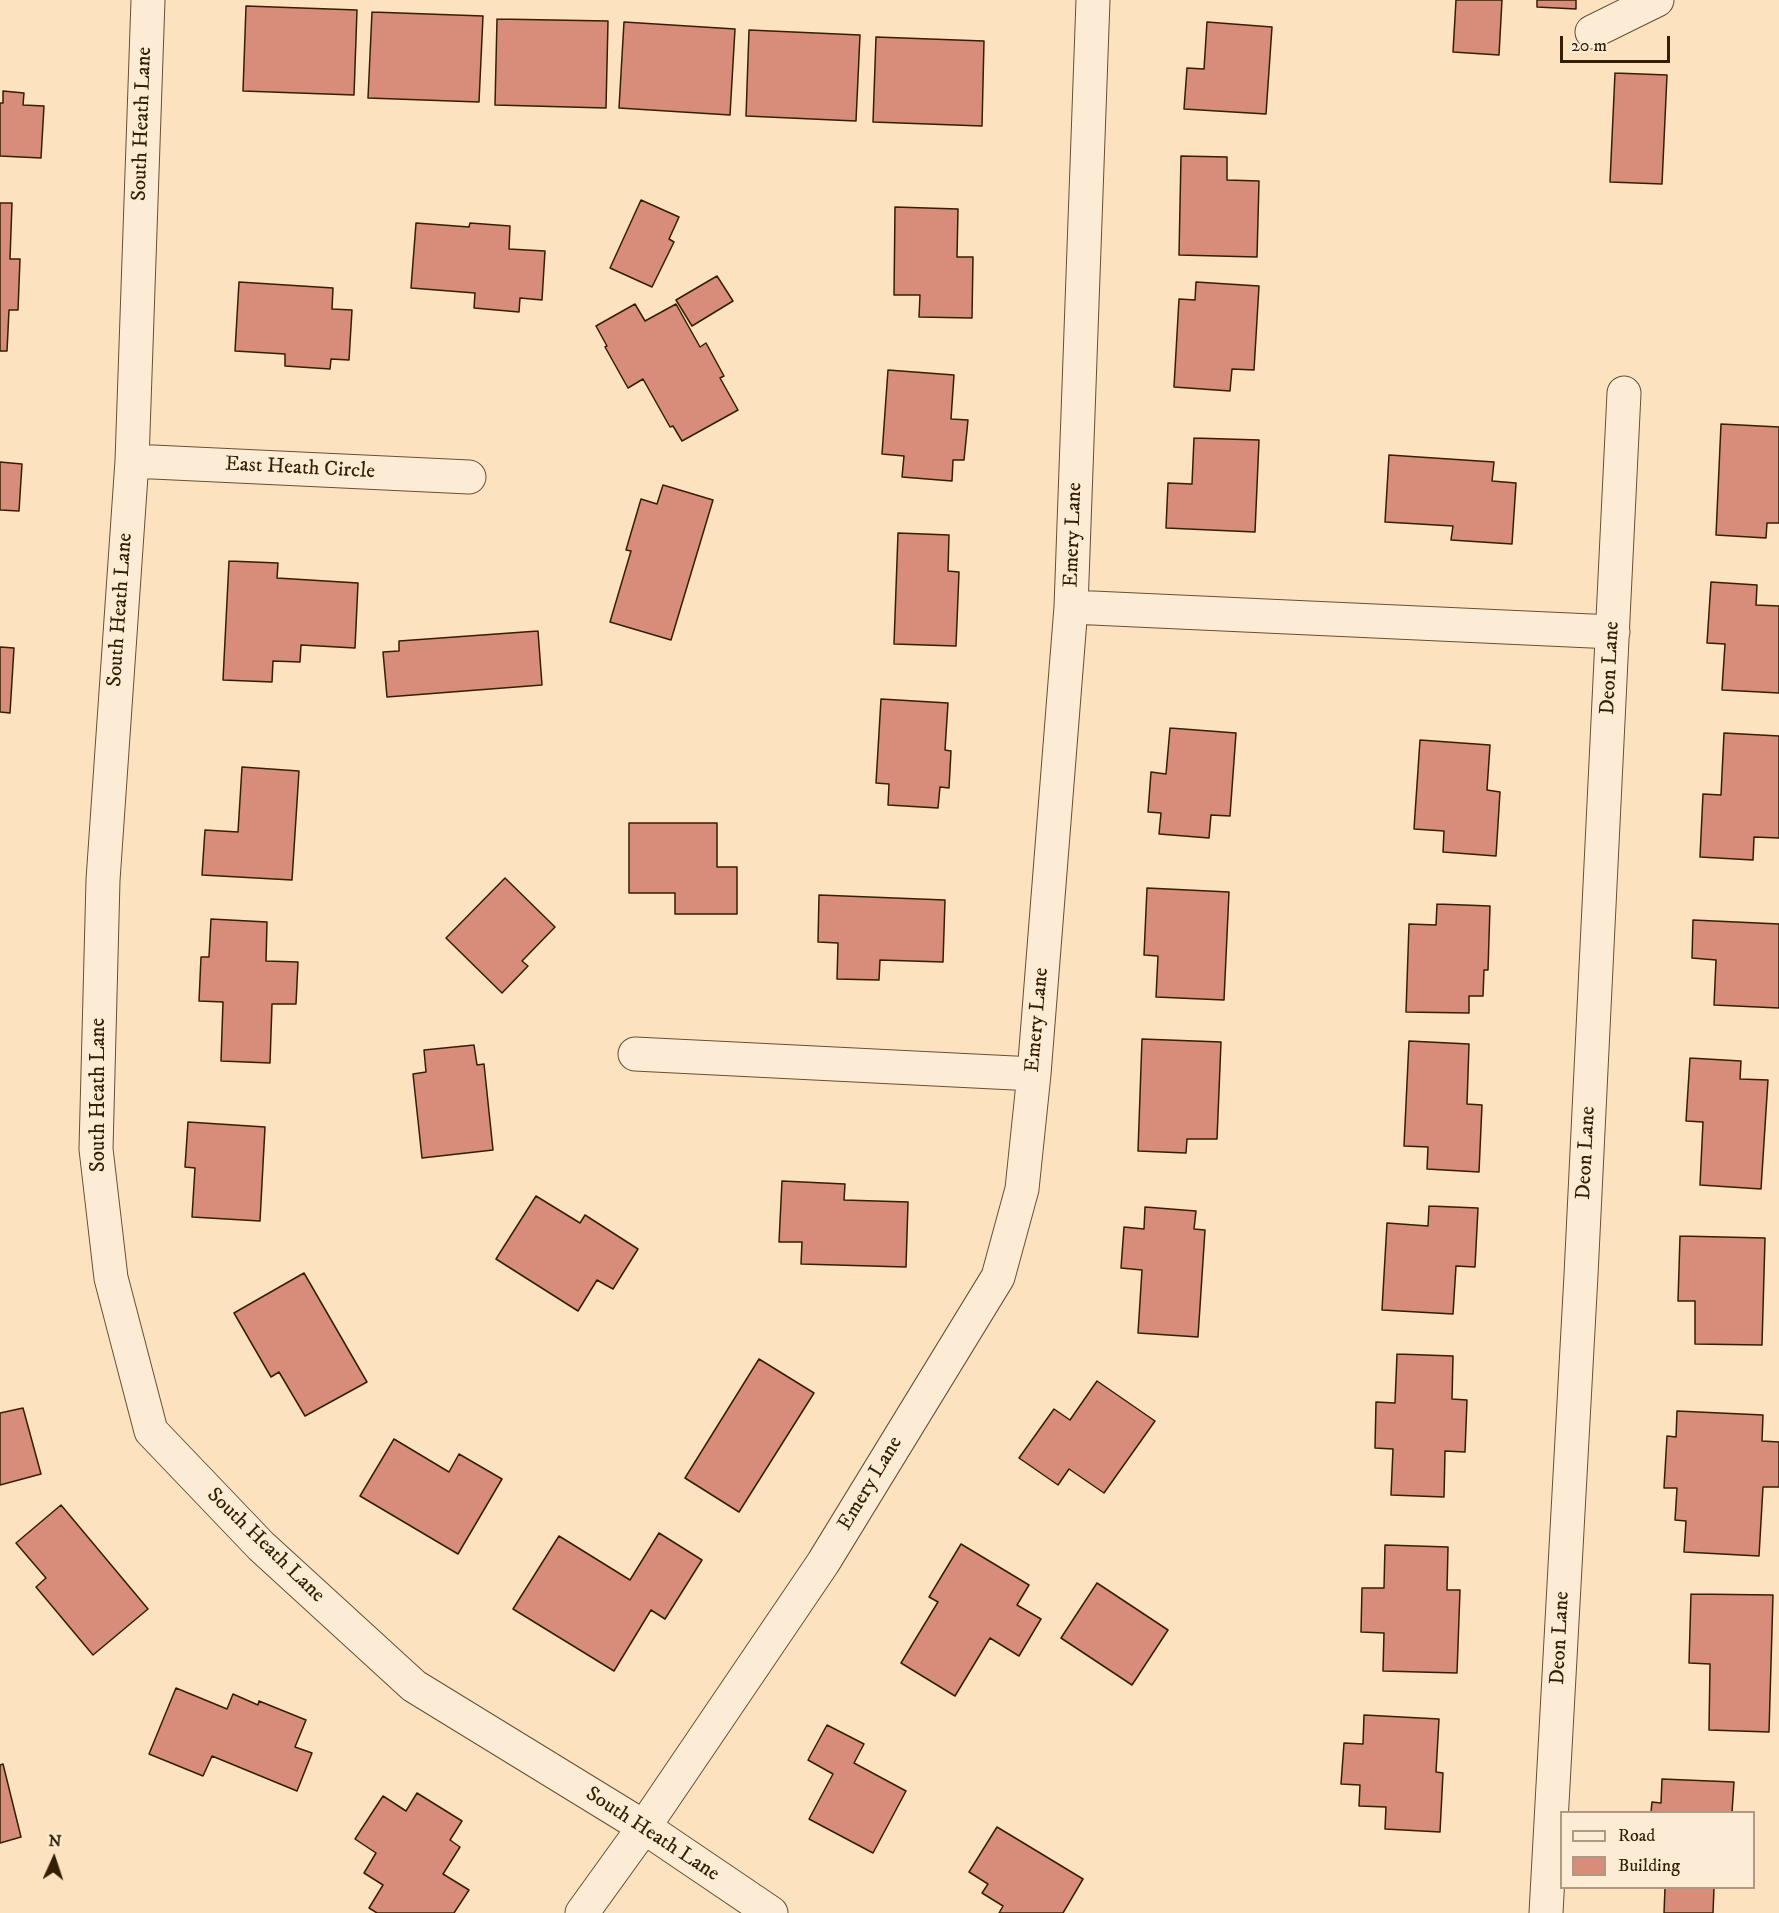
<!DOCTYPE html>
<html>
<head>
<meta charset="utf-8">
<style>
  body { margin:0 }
  #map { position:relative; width:1779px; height:1913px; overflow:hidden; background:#fce2be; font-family:"IM FELL DW Pica",serif }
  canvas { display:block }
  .legend { position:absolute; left:1560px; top:1811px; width:195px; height:78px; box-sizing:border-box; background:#fdecd5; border:2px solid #ad9a81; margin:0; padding:8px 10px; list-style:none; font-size:18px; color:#341f03 }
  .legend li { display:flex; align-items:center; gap:12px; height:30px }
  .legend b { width:30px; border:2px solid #ad9a81 }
  .north { position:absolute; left:24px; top:1829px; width:60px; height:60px; -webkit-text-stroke:4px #fdecd5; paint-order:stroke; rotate:3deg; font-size:16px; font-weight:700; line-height:24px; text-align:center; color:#341f03 }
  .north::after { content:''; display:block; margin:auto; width:21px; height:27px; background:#341f03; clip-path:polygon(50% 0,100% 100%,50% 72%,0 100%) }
  .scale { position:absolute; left:1560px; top:36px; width:110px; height:27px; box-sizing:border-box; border:3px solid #341f03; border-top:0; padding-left:8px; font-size:18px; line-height:21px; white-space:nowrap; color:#341f03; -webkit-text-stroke:4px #fdecd5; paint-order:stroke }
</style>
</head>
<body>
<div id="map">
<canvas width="1779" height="1913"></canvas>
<ul class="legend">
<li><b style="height:8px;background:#fdecd5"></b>Road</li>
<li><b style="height:16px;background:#d78d7a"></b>Building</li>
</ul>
<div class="north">N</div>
<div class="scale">20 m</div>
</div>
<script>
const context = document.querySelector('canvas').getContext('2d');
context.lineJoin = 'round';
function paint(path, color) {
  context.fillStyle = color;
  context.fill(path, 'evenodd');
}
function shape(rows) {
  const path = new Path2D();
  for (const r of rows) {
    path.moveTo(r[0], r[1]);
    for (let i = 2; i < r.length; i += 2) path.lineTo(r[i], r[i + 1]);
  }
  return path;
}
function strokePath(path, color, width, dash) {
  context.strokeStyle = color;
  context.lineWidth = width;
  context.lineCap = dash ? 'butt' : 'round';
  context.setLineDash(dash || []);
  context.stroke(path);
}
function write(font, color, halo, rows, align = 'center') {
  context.font = font + ' "IM FELL DW Pica",serif';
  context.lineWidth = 5;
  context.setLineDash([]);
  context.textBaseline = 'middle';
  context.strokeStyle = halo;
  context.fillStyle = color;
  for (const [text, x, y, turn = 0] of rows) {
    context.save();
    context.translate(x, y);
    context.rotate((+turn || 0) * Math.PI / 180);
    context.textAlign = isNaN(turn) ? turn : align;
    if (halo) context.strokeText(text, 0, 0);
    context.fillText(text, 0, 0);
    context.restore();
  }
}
const building = shape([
  [1456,0,1502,0,1499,55,1453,52,1456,0],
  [1537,0,1576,0,1576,9,1537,7,1537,0],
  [246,6,357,10,354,95,243,91,246,6],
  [372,12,483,16,479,102,368,98,372,12],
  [497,19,608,21,606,108,495,105,497,19],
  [624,22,735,29,730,115,619,108,624,22],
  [1207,22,1272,27,1266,114,1184,109,1187,68,1204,69,1207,22],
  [749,30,860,35,856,121,746,116,749,30],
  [876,37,984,41,982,126,873,122,876,37],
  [1615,73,1667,75,1662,184,1610,182,1615,73],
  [3,91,24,93,23,105,44,106,41,158,0,156,0,103,3,103,3,91],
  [1181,156,1227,157,1227,180,1259,181,1257,257,1179,255,1181,156],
  [641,200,679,217,669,239,674,242,652,287,610,268,641,200],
  [0,203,12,203,10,259,20,259,18,310,9,310,7,351,0,351,0,203],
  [895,207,958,209,957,257,973,257,972,318,919,317,920,295,894,295,895,207],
  [416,223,469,227,470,223,510,226,509,249,545,251,542,300,520,298,519,312,474,308,475,293,411,288,416,223],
  [717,276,733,301,692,326,676,300,717,276],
  [239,282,333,288,332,309,352,310,349,360,331,359,330,369,285,366,285,354,235,351,239,282],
  [1196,282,1259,286,1254,370,1232,369,1230,391,1174,387,1179,299,1195,300,1196,282],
  [635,304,645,321,676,304,700,347,706,343,724,376,720,378,738,410,682,441,673,426,670,427,643,379,628,388,605,347,607,346,596,326,635,304],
  [888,370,954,375,951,419,968,420,964,460,953,460,952,481,902,477,904,456,882,454,888,370],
  [1721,424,1779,427,1779,523,1767,523,1766,538,1716,535,1721,424],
  [1194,438,1259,440,1255,532,1166,528,1168,483,1192,484,1194,438],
  [1389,455,1494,462,1492,481,1516,483,1512,544,1451,540,1453,526,1385,522,1389,455],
  [0,462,22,464,19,511,0,510,0,462],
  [663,485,713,500,671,640,610,622,631,551,626,550,641,499,657,504,663,485],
  [898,533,949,535,948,571,959,572,956,646,894,644,898,533],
  [229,561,278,563,277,578,358,583,355,648,301,645,300,662,273,661,272,682,223,680,229,561],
  [1711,582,1757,585,1756,605,1779,606,1779,693,1722,690,1725,644,1707,643,1711,582],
  [538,631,542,685,387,697,383,652,399,651,399,641,538,631],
  [0,647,14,648,10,713,0,712,0,647],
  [881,699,948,703,945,750,951,751,949,788,940,787,938,808,888,805,889,784,876,783,881,699],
  [1170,728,1236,733,1230,816,1211,815,1209,838,1159,834,1161,813,1148,812,1151,772,1166,774,1170,728],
  [1724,733,1779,736,1779,838,1754,837,1753,860,1700,857,1703,794,1721,795,1724,733],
  [1420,740,1490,745,1487,790,1500,792,1496,856,1443,852,1444,831,1414,829,1420,740],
  [242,767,299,771,292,880,202,875,205,830,238,832,242,767],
  [629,823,717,823,717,867,737,867,737,914,675,914,675,893,629,893,629,823],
  [505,878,555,927,522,961,528,966,502,993,446,938,505,878],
  [1147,888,1229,892,1224,1000,1156,997,1158,956,1144,955,1147,888],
  [819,895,945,900,943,962,880,960,879,980,837,979,838,943,818,942,819,895],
  [1437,904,1490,906,1488,970,1484,970,1483,996,1469,996,1469,1013,1406,1012,1409,924,1436,925,1437,904],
  [211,919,267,922,266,961,298,962,296,1004,272,1004,270,1063,221,1061,223,1002,199,1001,201,957,209,957,211,919],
  [1693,920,1779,924,1779,1008,1714,1005,1716,960,1692,958,1693,920],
  [1142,1039,1221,1042,1217,1139,1187,1139,1186,1153,1138,1151,1142,1039],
  [1409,1041,1469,1044,1467,1104,1482,1105,1479,1172,1427,1169,1428,1147,1404,1146,1409,1041],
  [474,1045,477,1065,484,1064,493,1150,422,1158,413,1074,426,1072,424,1050,474,1045],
  [1690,1058,1741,1061,1740,1079,1768,1080,1761,1189,1700,1185,1703,1122,1686,1121,1690,1058],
  [188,1122,265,1127,260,1221,192,1217,195,1168,185,1167,188,1122],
  [782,1181,845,1184,844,1200,908,1202,906,1267,801,1264,802,1242,779,1242,782,1181],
  [536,1196,580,1223,585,1215,638,1249,613,1289,597,1280,578,1311,496,1259,536,1196],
  [1429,1206,1478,1208,1475,1267,1456,1266,1453,1314,1382,1310,1387,1223,1428,1226,1429,1206],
  [1145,1207,1196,1211,1194,1229,1205,1230,1198,1337,1138,1333,1142,1270,1121,1268,1124,1227,1144,1229,1145,1207],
  [1680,1236,1765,1238,1762,1345,1695,1344,1695,1301,1678,1301,1680,1236],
  [304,1273,367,1382,305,1416,279,1372,271,1377,234,1313,304,1273],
  [1397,1354,1453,1356,1452,1399,1467,1400,1465,1452,1445,1451,1444,1497,1391,1495,1393,1449,1375,1448,1376,1402,1395,1403,1397,1354],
  [759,1359,814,1393,739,1512,685,1478,759,1359],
  [1097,1381,1155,1421,1104,1493,1069,1469,1058,1485,1019,1458,1054,1409,1070,1420,1097,1381],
  [23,1408,41,1474,0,1485,0,1413,23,1408],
  [1677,1411,1763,1415,1762,1441,1779,1442,1779,1487,1763,1487,1759,1556,1684,1552,1686,1521,1675,1520,1677,1488,1664,1488,1667,1436,1676,1437,1677,1411],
  [394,1439,449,1472,459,1454,502,1479,458,1554,360,1496,394,1439],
  [61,1505,148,1609,93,1655,36,1587,46,1578,16,1543,61,1505],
  [659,1533,702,1560,665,1619,651,1610,614,1671,513,1609,559,1536,630,1580,659,1533],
  [961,1544,1029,1585,1017,1605,1041,1619,1019,1656,990,1638,955,1696,901,1663,938,1602,929,1597,961,1544],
  [1385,1545,1448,1547,1447,1590,1460,1590,1457,1673,1383,1671,1384,1633,1361,1632,1362,1588,1384,1588,1385,1545],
  [1097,1583,1168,1630,1132,1685,1061,1638,1097,1583],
  [1691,1594,1773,1595,1769,1732,1709,1730,1710,1664,1689,1663,1691,1594],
  [176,1688,227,1709,233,1694,258,1705,259,1701,306,1720,295,1747,312,1753,297,1791,212,1756,203,1776,149,1754,176,1688],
  [1364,1715,1439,1719,1436,1772,1443,1773,1440,1832,1385,1829,1386,1807,1359,1806,1360,1785,1341,1784,1344,1743,1363,1744,1364,1715],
  [827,1725,864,1744,854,1763,906,1791,873,1853,809,1819,833,1774,808,1760,827,1725],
  [3,1764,21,1837,0,1843,0,1765,3,1764],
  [1662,1779,1734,1782,1732,1812,1651,1812,1652,1802,1661,1803,1662,1779],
  [417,1793,462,1821,450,1840,460,1847,443,1874,469,1890,454,1913,377,1913,369,1908,383,1885,364,1873,376,1853,355,1839,383,1796,406,1811,417,1793],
  [997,1827,1083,1879,1063,1913,999,1913,1003,1906,982,1893,988,1884,969,1872,997,1827],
  [1665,1888,1714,1888,1713,1913,1664,1913,1665,1888]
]);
const minor = shape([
  [148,0,132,461,103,880,96,1149,111,1278,151,1431,261,1546,414,1686,644,1827,771,1913],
  [1592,32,1657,0],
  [132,461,469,477],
  [1071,607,1613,632],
  [635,1054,1034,1074],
  [582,1913,644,1827,823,1563,998,1277,1022,1189,1034,1074,1071,607,1093,0],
  [1546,1913,1581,1275,1624,393]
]);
const streetNames = [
  ["South Heath Lane",143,124,-88],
  ["East Heath Circle",300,469,3],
  ["Emery Lane",1074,535,-88],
  ["South Heath Lane",121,610,-86],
  ["Deon Lane",1611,668,-87],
  ["Emery Lane",1038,1020,-85],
  ["South Heath Lane",100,1095,-90],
  ["Deon Lane",1587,1153,-87],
  ["Emery Lane",871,1484,-59],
  ["South Heath Lane",265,1546,44],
  ["Deon Lane",1561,1638,-87],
  ["South Heath Lane",652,1835,33]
];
paint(building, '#d78d7a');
strokePath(building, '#341f03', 1.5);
strokePath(minor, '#665032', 35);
strokePath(minor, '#fdecd5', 33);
write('21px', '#341f03', '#fdecd5', streetNames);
</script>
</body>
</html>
